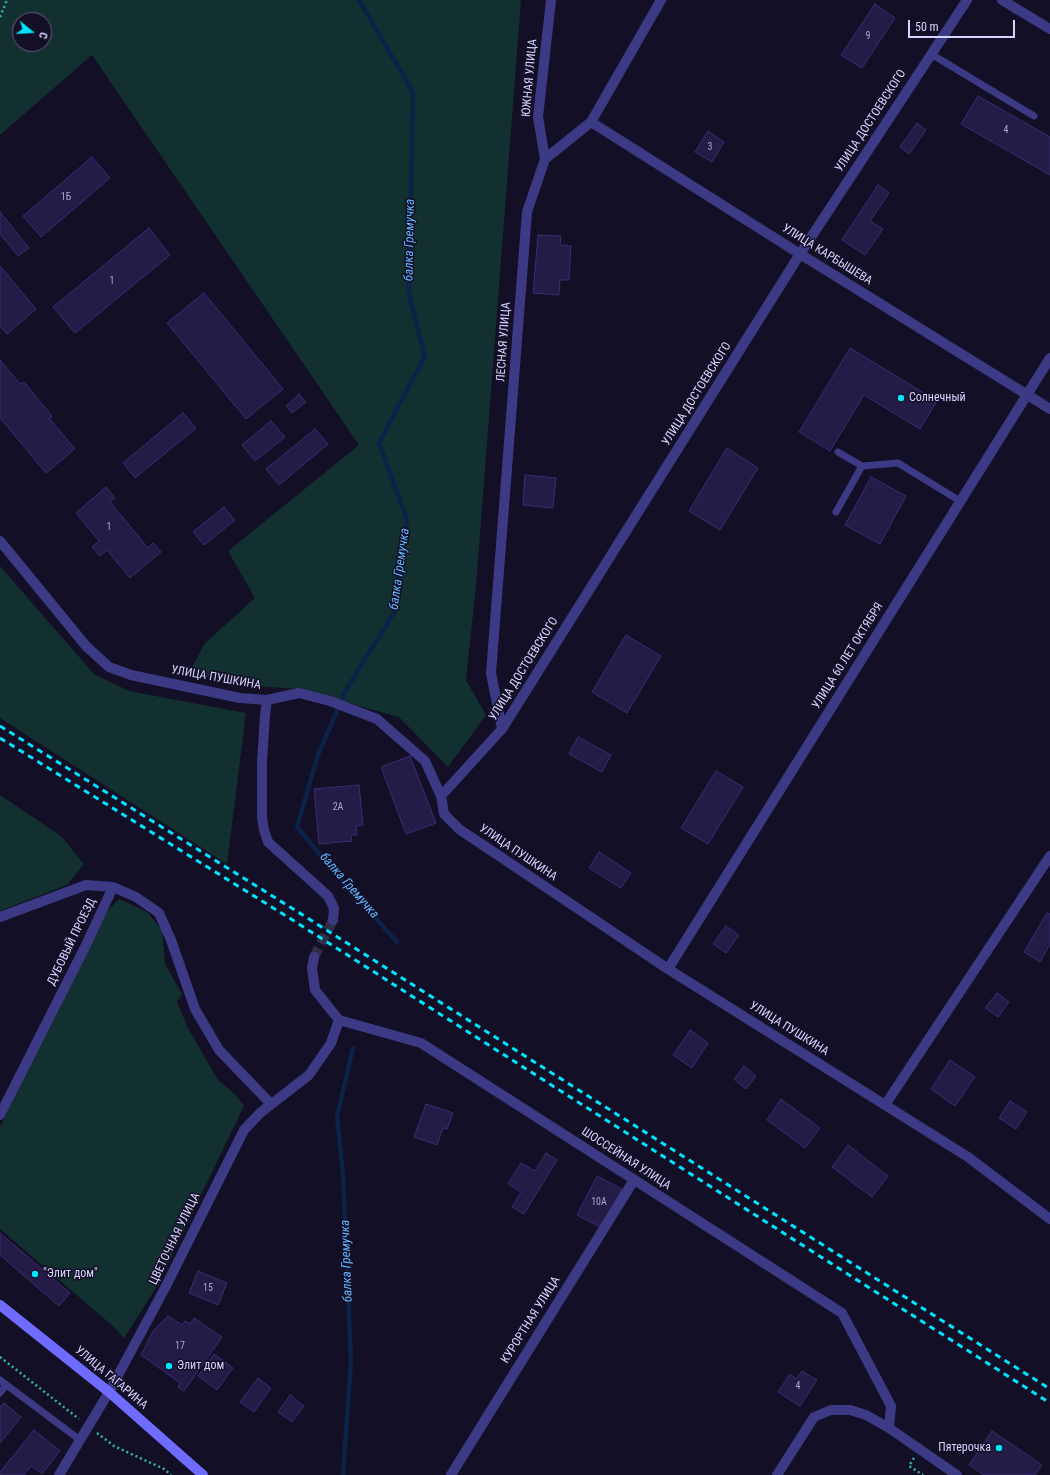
<!DOCTYPE html>
<html>
<head>
<meta charset="utf-8">
<style>
  body { margin:0 }
  #map { position:relative; width:1050px; height:1475px; overflow:hidden; background:#130f26; font-family:"Roboto Condensed",sans-serif }
  canvas { display:block }
  .north { position:absolute; left:12px; top:12px; width:40px; height:40px; box-sizing:border-box; background:#130f26; border:1px solid #625e7d; border-radius:50%; rotate:108deg; font-size:11px; font-weight:700; line-height:16px; text-align:center; color:#d9d4ff }
  .north::after { content:''; display:block; margin:auto; width:14px; height:18px; background:#00e5ff; clip-path:polygon(50% 0,100% 100%,50% 72%,0 100%) }
  .scale { position:absolute; left:908px; top:20px; width:107px; height:18px; box-sizing:border-box; border:2px solid #d9d4ff; border-top:0; padding-left:5px; font-size:12px; line-height:14px; white-space:nowrap; color:#d9d4ff; -webkit-text-stroke:3px #130f26; paint-order:stroke }
</style>
</head>
<body>
<div id="map">
<canvas width="1050" height="1475"></canvas>
<div class="north">С</div>
<div class="scale">50 m</div>
</div>
<script>
const context = document.querySelector('canvas').getContext('2d');
context.lineJoin = 'round';
function paint(path, color) {
  context.fillStyle = color;
  context.fill(path, 'evenodd');
}
function shape(rows) {
  const path = new Path2D();
  for (const r of rows) {
    path.moveTo(r[0], r[1]);
    for (let i = 2; i < r.length; i += 2) path.lineTo(r[i], r[i + 1]);
  }
  return path;
}
function strokePath(path, color, width, dash) {
  context.strokeStyle = color;
  context.lineWidth = width;
  context.lineCap = dash ? 'butt' : 'round';
  context.setLineDash(dash || []);
  context.stroke(path);
}
function write(font, color, halo, rows, align = 'center') {
  context.font = font + ' "Roboto Condensed",sans-serif';
  context.lineWidth = 3;
  context.setLineDash([]);
  context.textBaseline = 'middle';
  context.strokeStyle = halo;
  context.fillStyle = color;
  for (const [text, x, y, turn = 0] of rows) {
    context.save();
    context.translate(x, y);
    context.rotate((+turn || 0) * Math.PI / 180);
    context.textAlign = isNaN(turn) ? turn : align;
    if (halo) context.strokeText(text, 0, 0);
    context.fillText(text, 0, 0);
    context.restore();
  }
}
const green = shape([
  [0,0,521,0,476,586,466,680,486,715,448,767,399,717,297,689,242,685,189,673,205,643,255,598,228,551,359,445,92,55,0,135],
  [20,20,44,20,44,44,20,44],
  [0,566,94,674,129,691,246,713,227,864,0,718],
  [0,795,61,836,84,864,67,885,0,911],
  [119,899,147,912,162,930,165,964,182,994,177,1002,188,1028,218,1080,235,1094,244,1106,157,1286,124,1338,115,1328,0,1229,0,1127,105,913]
]);
const stream = shape([
  [359,0,413,92,409,295,425,356,379,443,407,520,395,611,346,690,318,755,297,827,342,881,397,942],
  [343,1475,351,1361,343,1174,337,1117,353,1048]
]);
const building = shape([
  [875,4,895,18,862,68,841,55,875,4],
  [978,96,1050,137,1050,175,961,124,978,96],
  [917,123,926,130,909,154,900,147,917,123],
  [708,131,724,142,712,162,695,152,708,131],
  [92,157,110,178,41,237,23,216,92,157],
  [878,185,889,193,870,221,883,229,865,255,842,240,878,185],
  [0,212,29,248,18,256,0,234,0,212],
  [149,228,170,255,75,333,53,307,149,228],
  [538,235,561,236,560,245,571,246,569,280,560,280,559,295,533,293,538,235],
  [0,266,36,309,7,334,0,326,0,266],
  [204,293,283,389,246,419,167,323,204,293],
  [850,348,937,401,920,429,864,395,830,451,799,432,850,348],
  [0,360,20,384,24,382,52,416,49,418,75,449,46,473,0,418,0,360],
  [299,394,306,402,292,413,286,406,299,394],
  [183,413,196,428,135,478,123,463,183,413],
  [271,421,285,437,255,461,242,445,271,421],
  [315,429,328,444,279,485,266,469,315,429],
  [727,448,758,468,720,530,689,511,727,448],
  [525,475,556,478,553,508,523,505,525,475],
  [871,477,906,496,880,544,845,525,871,477],
  [106,487,115,498,110,502,148,548,153,543,161,552,130,578,107,550,100,556,92,547,99,541,76,513,106,487],
  [224,507,235,520,204,545,193,532,224,507],
  [626,635,661,656,627,713,592,692,626,635],
  [578,737,611,755,602,772,569,754,578,737],
  [410,756,436,823,406,834,381,767,410,756],
  [716,771,743,787,708,844,681,828,716,771],
  [359,785,363,825,356,826,357,835,351,835,352,841,319,844,314,789,359,785],
  [599,852,631,873,621,888,589,868,599,852],
  [1047,913,1050,914,1050,944,1040,962,1024,952,1047,913],
  [726,926,739,935,726,953,713,944,726,926],
  [997,993,1009,1002,998,1017,985,1008,997,993],
  [690,1030,708,1043,692,1068,673,1055,690,1030],
  [950,1060,975,1077,955,1106,931,1089,950,1060],
  [744,1066,756,1076,746,1089,734,1079,744,1066],
  [781,1099,820,1128,805,1148,767,1120,781,1099],
  [1010,1101,1027,1112,1016,1129,999,1118,1010,1101],
  [426,1104,453,1113,447,1129,443,1128,437,1145,414,1137,426,1104],
  [848,1145,888,1176,872,1197,832,1167,848,1145],
  [546,1153,557,1160,524,1214,512,1207,521,1192,508,1184,521,1163,535,1171,546,1153],
  [597,1176,622,1189,602,1228,577,1215,597,1176],
  [0,1233,70,1293,59,1306,0,1255,0,1233],
  [198,1271,227,1283,218,1305,189,1293,198,1271],
  [168,1316,182,1325,185,1321,190,1324,194,1318,222,1337,184,1391,178,1387,180,1383,141,1355,153,1331,168,1316],
  [214,1354,233,1368,217,1390,198,1376,214,1354],
  [802,1371,817,1380,800,1406,778,1392,790,1374,796,1379,802,1371],
  [258,1378,271,1388,254,1412,240,1402,258,1378],
  [290,1395,304,1406,292,1422,278,1412,290,1395],
  [4,1403,21,1417,0,1443,0,1407,4,1403],
  [34,1430,60,1451,42,1474,31,1466,24,1475,0,1475,0,1472,34,1430],
  [992,1431,1042,1465,1035,1475,984,1475,969,1465,992,1431]
]);
const streetTunnel = shape([
  [314,957,333,920]
]);
const path = shape([
  [0,17,7,0],
  [0,1357,79,1419],
  [97,1433,114,1446,164,1469,171,1475],
  [914,1458,909,1466,923,1475]
]);
const lane = shape([
  [931,54,1034,116],
  [838,452,862,466],
  [836,512,862,466,898,463,960,501],
  [0,1380,80,1440],
  [0,1393,6,1385]
]);
const street = shape([
  [1002,0,1050,29],
  [591,122,800,254,1050,409],
  [545,159,538,117,551,0],
  [0,541,86,646,109,667,131,675,240,698,267,700,299,693,330,701,377,719,425,761,441,796,444,814,459,829,668,969,968,1157,1050,1219],
  [267,700,265,715,262,762,262,818,264,830,268,842,328,896,334,908,333,920],
  [502,729,491,673,527,212,545,159,591,122,661,0],
  [441,796,502,729,800,254,967,0],
  [0,917,86,885,113,887,136,897,159,913,171,940,195,1009,219,1050,271,1104],
  [314,957,312,968,315,990,339,1020,421,1043,842,1313,891,1406,889,1428],
  [668,969,1050,358],
  [885,1105,1050,856],
  [0,1115,86,945,113,887],
  [59,1475,109,1392,165,1288,244,1130,260,1113,309,1075,331,1043,339,1020],
  [451,1475,634,1180],
  [777,1475,814,1417,831,1410,850,1410,866,1415,889,1428,957,1475]
]);
const secondary = shape([
  [0,1305,109,1392,203,1475]
]);
const rail = shape([
  [0,726,298,912,1050,1389],
  [0,738,291,919,1050,1403]
]);
const markers = [
  [901,398,4,"#00e5ff"],
  [35,1274,4,"#00e5ff"],
  [169,1366,4,"#00e5ff"],
  [999,1448,4,"#00e5ff"]
];
const numberNames = [
  ["9",868,36],
  ["4",1006,130],
  ["3",710,147],
  ["1Б",66,197],
  ["1",112,281],
  ["1",109,527],
  ["2А",338,807],
  ["10А",599,1202],
  ["15",208,1288],
  ["17",180,1346],
  ["4",798,1386]
];
const streetNames = [
  ["ЮЖНАЯ УЛИЦА",530,78,-85],
  ["УЛИЦА ДОСТОЕВСКОГО",871,121,-57],
  ["УЛИЦА КАРБЫШЕВА",827,255,32],
  ["ЛЕСНАЯ УЛИЦА",504,342,-86],
  ["УЛИЦА ДОСТОЕВСКОГО",697,394,-58],
  ["УЛИЦА 60 ЛЕТ ОКТЯБРЯ",848,656,-58],
  ["УЛИЦА ДОСТОЕВСКОГО",524,669,-58],
  ["УЛИЦА ПУШКИНА",216,678,10],
  ["УЛИЦА ПУШКИНА",518,853,34],
  ["ДУБОВЫЙ ПРОЕЗД",72,942,-64],
  ["УЛИЦА ПУШКИНА",789,1029,32],
  ["ШОССЕЙНАЯ УЛИЦА",626,1159,33],
  ["ЦВЕТОЧНАЯ УЛИЦА",175,1239,-64],
  ["КУРОРТНАЯ УЛИЦА",531,1320,-58],
  ["УЛИЦА ГАГАРИНА",111,1378,40]
];
const poiNames = [
  ["Солнечный",909,398],
  ["\"Элит дом\"",43,1274],
  ["Элит дом",177,1366],
  ["Пятерочка",991,1448,"right"]
];
const waterNames = [
  ["балка Гремучка",410,240,-89],
  ["балка Гремучка",400,569,-82],
  ["балка Гремучка",349,886,49],
  ["балка Гремучка",347,1261,-92]
];
paint(green, '#12302f');
strokePath(stream, '#0c2248', 4.5);
paint(building, '#241b47');
strokePath(building, '#3b2d73', 1);
strokePath(streetTunnel, '#312d47', 10, [10, 5]);
strokePath(path, '#2fb8b0', 2.5, [2, 3]);
strokePath(lane, '#3d3a85', 7);
strokePath(street, '#3d3a85', 10);
strokePath(secondary, '#6f6bff', 10);
strokePath(rail, '#00e5ff', 3, [6, 5]);
for (const [x, y, r, color] of markers) {
  const dot = new Path2D();
  dot.arc(x, y, r, 0, 2 * Math.PI);
  context.fillStyle = color;
  context.fill(dot);
  strokePath(dot, '#130f26', 1.5);
}
write('10px', '#aca6d1', null, numberNames);
write('12px', '#d9d4ff', '#130f26', streetNames);
write('12px', '#d9d4ff', '#130f26', poiNames, 'left');
write('italic 13px', '#62b6ff', '#130f26', waterNames);
</script>
</body>
</html>
